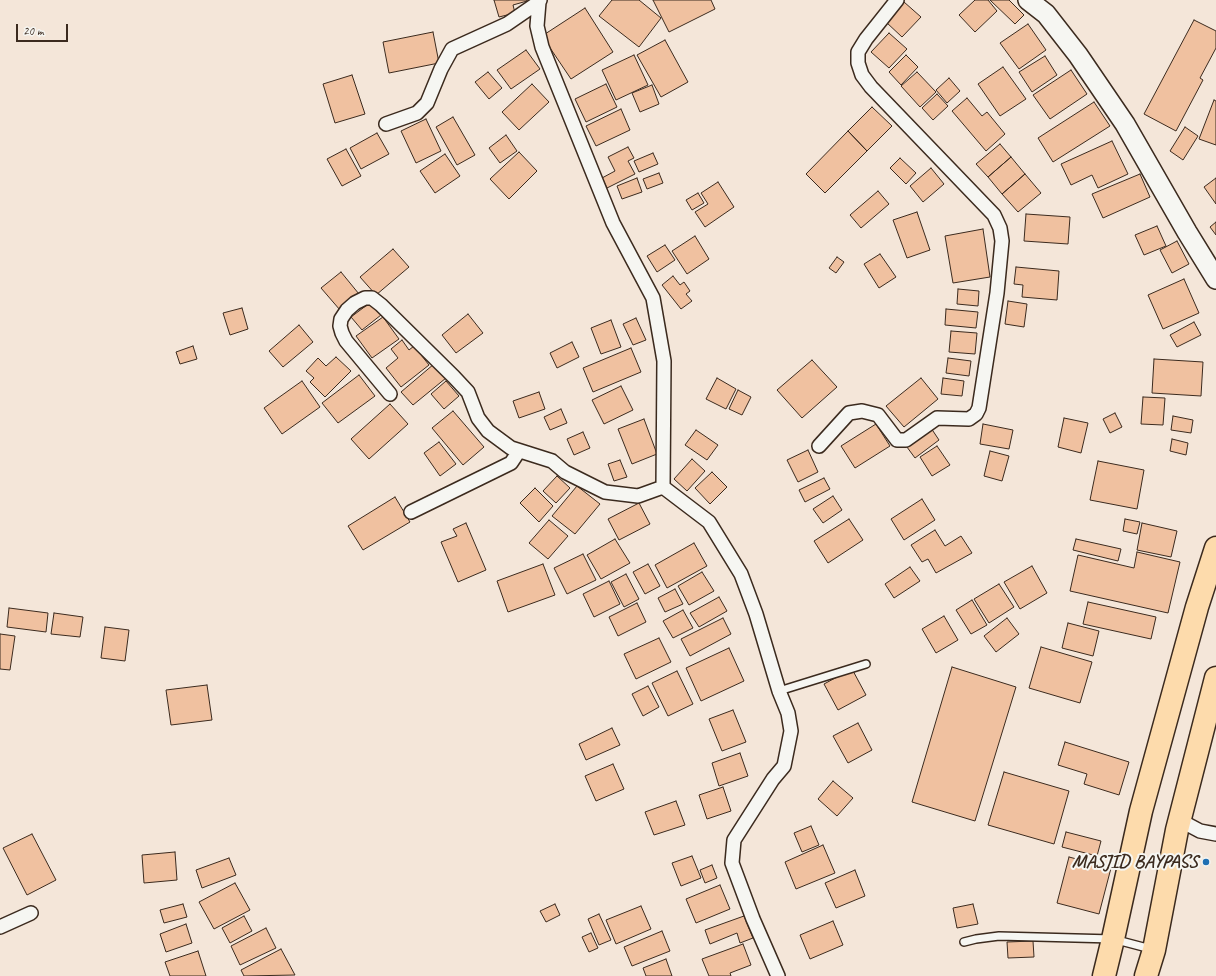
<!DOCTYPE html>
<html>
<head>
<meta charset="utf-8">
<style>
  body { margin:0 }
  #map { position:relative; width:1216px; height:976px; overflow:hidden; background:#f4e6d9; font-family:Caveat,sans-serif }
  canvas { display:block }
  .scale { position:absolute; left:16px; top:24px; width:52px; height:18px; box-sizing:border-box; border:2px solid #3b2a1e; border-top:0; padding-left:5px; font-size:12px; line-height:14px; white-space:nowrap; color:#3b2a1e; -webkit-text-stroke:3px #f6f6f2; paint-order:stroke }
</style>
</head>
<body>
<div id="map">
<canvas width="1216" height="976"></canvas>
<div class="scale">20 m</div>
</div>
<script>
const context = document.querySelector('canvas').getContext('2d');
context.lineJoin = 'round';
function paint(path, color) {
  context.fillStyle = color;
  context.fill(path, 'evenodd');
}
function shape(rows) {
  const path = new Path2D();
  for (const r of rows) {
    path.moveTo(r[0], r[1]);
    for (let i = 2; i < r.length; i += 2) path.lineTo(r[i], r[i + 1]);
  }
  return path;
}
function strokePath(path, color, width, dash) {
  context.strokeStyle = color;
  context.lineWidth = width;
  context.lineCap = dash ? 'butt' : 'round';
  context.setLineDash(dash || []);
  context.stroke(path);
}
function write(font, color, halo, rows, align = 'center') {
  context.font = font + ' Caveat,sans-serif';
  context.lineWidth = 4;
  context.setLineDash([]);
  context.textBaseline = 'middle';
  context.strokeStyle = halo;
  context.fillStyle = color;
  for (const [text, x, y, turn = 0] of rows) {
    context.save();
    context.translate(x, y);
    context.rotate((+turn || 0) * Math.PI / 180);
    context.textAlign = isNaN(turn) ? turn : align;
    if (halo) context.strokeText(text, 0, 0);
    context.fillText(text, 0, 0);
    context.restore();
  }
}
const building = shape([
  [494,0,527,0,527,1,513,5,515,13,499,17,494,0],
  [612,0,639,0,661,18,639,47,599,16,612,0],
  [653,0,711,0,715,9,669,32,653,0],
  [975,0,988,0,997,11,975,32,959,15,975,0],
  [990,0,1009,0,1024,15,1015,24,990,0],
  [904,2,921,17,902,37,886,22,904,2],
  [585,8,613,52,571,79,542,36,585,8],
  [1194,20,1216,31,1216,48,1200,78,1203,80,1176,131,1144,114,1194,20],
  [1028,24,1046,50,1019,69,1000,43,1028,24],
  [433,32,439,63,389,73,383,42,433,32],
  [889,33,907,49,889,68,871,52,889,33],
  [665,40,688,82,661,97,637,55,665,40],
  [526,50,540,69,511,89,497,70,526,50],
  [634,55,648,85,616,100,602,70,634,55],
  [906,55,918,67,901,85,889,72,906,55],
  [1045,56,1057,75,1032,92,1019,72,1045,56],
  [1003,67,1026,99,1000,116,978,84,1003,67],
  [1071,70,1087,94,1050,119,1033,95,1071,70],
  [488,72,502,88,489,99,475,82,488,72],
  [917,72,936,92,920,107,901,86,917,72],
  [352,75,365,114,335,123,323,84,352,75],
  [949,78,960,91,947,103,936,90,949,78],
  [532,84,549,102,519,130,502,112,532,84],
  [606,84,617,107,586,122,575,99,606,84],
  [652,85,659,104,640,112,632,93,652,85],
  [937,94,948,106,933,120,922,108,937,94],
  [967,98,982,116,987,112,1005,134,986,151,952,111,967,98],
  [1214,100,1216,101,1216,145,1199,139,1214,100],
  [1094,102,1110,126,1053,162,1038,138,1094,102],
  [872,107,892,126,867,151,848,131,872,107],
  [621,109,630,130,596,146,586,126,621,109],
  [453,117,475,155,457,165,436,127,453,117],
  [426,119,441,151,416,163,401,131,426,119],
  [1185,127,1198,136,1183,160,1170,151,1185,127],
  [848,131,867,151,825,193,806,174,848,131],
  [377,133,389,154,361,169,350,148,377,133],
  [506,135,517,151,500,163,489,148,506,135],
  [1112,141,1128,174,1098,188,1092,175,1071,185,1061,164,1112,141],
  [1000,144,1011,157,988,177,976,164,1000,144],
  [628,147,634,158,628,161,635,174,607,188,602,178,615,171,608,157,628,147],
  [346,149,361,176,342,186,327,159,346,149],
  [519,152,537,171,509,199,490,179,519,152],
  [653,153,658,164,639,172,634,161,653,153],
  [445,154,460,176,435,193,420,171,445,154],
  [1011,157,1025,174,1002,194,988,177,1011,157],
  [900,158,916,173,906,184,890,168,900,158],
  [931,168,944,184,923,202,910,186,931,168],
  [659,173,663,183,647,189,643,179,659,173],
  [1025,174,1041,193,1018,212,1002,194,1025,174],
  [1140,174,1150,197,1103,218,1092,194,1140,174],
  [637,178,642,192,622,199,617,186,637,178],
  [1216,178,1216,204,1204,187,1216,178],
  [718,182,734,207,705,227,695,212,708,204,701,193,718,182],
  [878,191,889,204,861,228,850,215,878,191],
  [698,193,704,203,692,210,686,200,698,193],
  [917,212,930,250,907,258,893,220,917,212],
  [1026,214,1070,217,1068,244,1024,241,1026,214],
  [1216,222,1216,235,1210,227,1216,222],
  [1157,226,1166,246,1144,255,1135,235,1157,226],
  [983,229,990,277,953,283,945,236,983,229],
  [695,236,709,259,687,274,672,251,695,236],
  [1177,241,1189,264,1172,273,1160,250,1177,241],
  [665,245,675,260,657,272,647,256,665,245],
  [393,249,409,267,376,295,360,277,393,249],
  [880,254,896,277,879,288,864,264,880,254],
  [837,257,844,262,836,273,829,268,837,257],
  [1016,267,1059,271,1057,300,1022,297,1023,285,1014,284,1016,267],
  [341,272,359,294,340,310,321,288,341,272],
  [673,276,680,285,684,282,690,291,686,294,692,301,681,309,662,285,673,276],
  [1184,279,1199,313,1163,329,1148,295,1184,279],
  [958,289,979,291,978,306,957,304,958,289],
  [1008,301,1027,304,1024,327,1005,324,1008,301],
  [371,302,381,315,362,330,351,317,371,302],
  [242,308,248,329,230,335,223,313,242,308],
  [946,309,978,312,976,328,945,325,946,309],
  [468,314,483,333,456,353,442,335,468,314],
  [383,317,399,339,372,358,356,336,383,317],
  [636,318,646,340,633,345,623,324,636,318],
  [611,320,621,347,601,354,591,328,611,320],
  [1194,322,1201,335,1177,347,1170,335,1194,322],
  [299,325,313,342,283,367,269,351,299,325],
  [951,331,977,333,975,354,949,352,951,331],
  [402,340,409,350,414,346,429,365,401,387,386,368,398,358,391,349,402,340],
  [572,342,579,357,557,368,550,353,572,342],
  [193,346,197,359,180,364,176,352,193,346],
  [631,348,641,372,593,392,583,368,631,348],
  [336,357,351,371,325,397,310,382,314,378,306,371,318,358,326,366,336,357],
  [948,358,971,361,969,376,946,373,948,358],
  [1154,359,1203,362,1201,396,1152,393,1154,359],
  [812,360,837,387,802,418,777,390,812,360],
  [434,364,446,378,413,405,401,392,434,364],
  [359,375,375,396,338,423,322,403,359,375],
  [717,378,736,389,726,409,706,399,717,378],
  [921,378,938,399,904,427,886,406,921,378],
  [943,378,964,381,962,396,941,394,943,378],
  [302,381,320,407,282,434,264,408,302,381],
  [446,381,459,396,444,409,431,394,446,381],
  [621,386,633,410,604,424,592,400,621,386],
  [738,390,751,397,742,415,729,409,738,390],
  [539,392,545,409,519,418,513,401,539,392],
  [1143,397,1165,398,1163,425,1141,424,1143,397],
  [390,404,408,424,369,459,351,439,390,404],
  [561,409,567,423,550,430,544,417,561,409],
  [453,411,484,447,463,465,432,428,453,411],
  [1115,413,1122,427,1110,433,1103,419,1115,413],
  [1173,416,1193,420,1191,433,1171,430,1173,416],
  [1064,418,1088,423,1081,453,1058,447,1064,418],
  [644,419,657,454,632,464,618,429,644,419],
  [876,424,890,446,855,468,841,446,876,424],
  [983,424,1013,430,1009,449,980,444,983,424],
  [929,425,939,440,915,458,904,443,929,425],
  [696,430,718,445,707,460,685,445,696,430],
  [583,432,590,448,574,455,567,439,583,432],
  [1172,439,1188,443,1186,455,1170,451,1172,439],
  [439,442,456,464,440,476,424,453,439,442],
  [937,446,950,465,932,476,920,457,937,446],
  [808,450,818,472,798,482,787,460,808,450],
  [990,451,1009,456,1002,481,984,476,990,451],
  [692,459,705,471,687,491,674,479,692,459],
  [620,460,627,477,614,481,608,464,620,460],
  [1098,461,1144,470,1137,509,1090,500,1098,461],
  [712,472,727,487,710,504,695,488,712,472],
  [557,476,570,488,556,503,543,491,557,476],
  [824,478,830,489,805,502,799,490,824,478],
  [577,486,600,504,575,534,552,516,577,486],
  [535,488,553,506,539,522,520,503,535,488],
  [833,496,842,510,823,523,813,509,833,496],
  [395,497,410,522,363,550,348,526,395,497],
  [922,499,935,520,904,540,891,519,922,499],
  [639,503,650,524,619,540,608,519,639,503],
  [849,519,863,540,828,563,814,541,849,519],
  [1125,519,1140,522,1137,534,1123,531,1125,519],
  [549,520,568,536,548,559,529,543,549,520],
  [466,523,486,570,458,582,441,542,457,536,453,529,466,523],
  [1142,523,1177,531,1171,557,1137,550,1142,523],
  [935,530,945,546,961,536,972,553,936,573,928,559,922,562,911,545,935,530],
  [615,539,630,563,601,579,587,555,615,539],
  [1076,539,1121,549,1118,561,1073,550,1076,539],
  [694,543,707,566,667,588,655,565,694,543],
  [1137,552,1180,562,1168,613,1070,591,1078,555,1134,568,1137,552],
  [583,554,596,580,567,594,554,568,583,554],
  [543,564,555,595,508,612,497,581,543,564],
  [648,564,660,586,645,594,633,572,648,564],
  [1032,566,1047,593,1020,609,1004,582,1032,566],
  [910,567,920,581,894,598,885,584,910,567],
  [702,572,714,591,689,605,678,586,702,572],
  [626,574,639,599,624,607,611,582,626,574],
  [609,581,620,604,594,617,583,594,609,581],
  [999,584,1014,607,989,623,974,599,999,584],
  [675,589,683,604,665,612,658,598,675,589],
  [719,597,727,611,699,627,690,613,719,597],
  [972,600,987,625,971,634,956,610,972,600],
  [1088,602,1156,617,1151,639,1083,624,1088,602],
  [637,603,646,622,618,636,609,617,637,603],
  [9,608,48,613,46,632,7,627,9,608],
  [683,610,693,628,673,638,663,621,683,610],
  [54,613,83,617,80,637,51,634,54,613],
  [944,616,958,640,936,653,922,629,944,616],
  [723,618,731,634,690,656,681,639,723,618],
  [1007,618,1019,634,996,652,984,636,1007,618],
  [1068,623,1099,631,1093,656,1062,648,1068,623],
  [105,627,129,630,125,661,101,658,105,627],
  [0,634,15,636,10,670,0,669,0,634],
  [659,638,671,662,636,679,624,654,659,638],
  [1041,647,1092,662,1080,703,1029,688,1041,647],
  [729,648,744,681,701,701,686,668,729,648],
  [952,667,1016,687,975,821,912,802,952,667],
  [852,669,866,695,838,710,824,684,852,669],
  [677,671,693,704,668,716,652,683,677,671],
  [207,685,212,720,171,725,166,690,207,685],
  [648,686,659,707,643,716,632,694,648,686],
  [733,710,746,742,722,751,709,719,733,710],
  [858,723,872,750,848,763,833,736,858,723],
  [612,728,620,745,586,760,579,744,612,728],
  [1065,742,1129,762,1119,795,1084,784,1087,774,1058,765,1065,742],
  [740,753,748,776,719,786,712,763,740,753],
  [613,764,624,789,596,801,585,776,613,764],
  [1004,772,1069,791,1054,844,988,825,1004,772],
  [833,781,853,798,837,816,818,799,833,781],
  [723,787,731,811,707,819,699,795,723,787],
  [676,801,685,825,654,835,645,812,676,801],
  [811,826,819,845,802,852,794,833,811,826],
  [1066,832,1101,841,1097,856,1062,847,1066,832],
  [32,834,56,880,27,895,3,848,32,834],
  [823,845,835,873,796,889,785,862,823,845],
  [175,852,177,880,144,883,142,855,175,852],
  [692,856,701,878,681,886,672,863,692,856],
  [1069,857,1111,868,1099,914,1057,903,1069,857],
  [229,858,236,875,202,888,196,870,229,858],
  [712,865,717,878,705,883,700,870,712,865],
  [855,870,865,896,836,908,825,883,855,870],
  [235,883,250,910,214,929,199,902,235,883],
  [720,885,730,909,696,923,686,899,720,885],
  [183,904,187,917,164,923,160,910,183,904],
  [555,904,560,915,546,922,540,911,555,904],
  [973,904,978,924,957,928,953,908,973,904],
  [641,906,651,929,616,944,606,920,641,906],
  [599,914,611,940,599,945,588,919,599,914],
  [244,916,252,931,230,943,222,928,244,916],
  [744,916,753,938,740,943,737,933,710,944,705,930,744,916],
  [833,921,843,945,810,959,800,935,833,921],
  [186,924,192,943,166,952,160,934,186,924],
  [266,928,276,948,240,965,231,946,266,928],
  [662,931,670,951,632,966,624,947,662,931],
  [591,933,598,948,589,952,582,937,591,933],
  [1033,941,1034,957,1008,958,1007,942,1033,941],
  [743,944,751,965,730,973,731,976,709,976,702,959,743,944],
  [281,949,295,975,244,976,241,970,281,949],
  [198,951,206,976,170,976,165,962,198,951],
  [666,959,672,976,646,976,643,968,666,959]
]);
const service = shape([
  [779,691,866,664],
  [964,942,976,939,999,936,1113,939,1151,949]
]);
const minor = shape([
  [540,0,539,2,537,26,542,47,613,223,653,298,664,361,663,487,709,522,741,574,756,614,779,691,788,713,791,731,784,766,773,779,734,840,732,863,753,919,778,976],
  [386,124,417,113,427,103,441,69,452,49,507,24,539,2],
  [390,394,346,341,342,333,340,326,341,319,347,310,355,303,365,298,372,298,381,305,454,377,468,392,478,418,488,431,511,448,552,461,565,472,605,492,638,496,663,487],
  [819,446,849,413,862,411,878,415,897,440,906,440,937,418,969,419,976,414,979,408,997,293,1002,241,1000,228,994,215,871,87,862,75,858,63,858,52,866,39,897,0],
  [411,512,511,463,519,451],
  [1177,830,1183,822,1200,831,1216,834],
  [0,927,31,913]
]);
const secondary = shape([
  [1028,0,1046,14,1078,55,1125,124,1187,232,1216,279]
]);
const trunk = shape([
  [1104,976,1113,939,1141,811,1197,607,1216,548],
  [1146,976,1154,950,1177,830,1216,678]
]);
const markers = [
  [1206,862,4,"#1f6fb2"]
];
const poiNames = [
  ["MASJID BAYPASS",1198,862]
];
paint(building, '#f0c1a0');
strokePath(building, '#3b2a1e', 1);
strokePath(service, '#3b2a1e', 10);
strokePath(minor, '#3b2a1e', 16);
strokePath(secondary, '#3b2a1e', 22);
strokePath(trunk, '#3b2a1e', 25);
strokePath(service, '#f6f6f2', 7);
strokePath(minor, '#f6f6f2', 13);
strokePath(secondary, '#f6f6f2', 19);
strokePath(trunk, '#fddbac', 22);
for (const [x, y, r, color] of markers) {
  const dot = new Path2D();
  dot.arc(x, y, r, 0, 2 * Math.PI);
  context.fillStyle = color;
  context.fill(dot);
  strokePath(dot, '#f6f6f2', 1.5);
}
write('bold 19px', '#3b2a1e', '#f6f6f2', poiNames, 'right');
</script>
</body>
</html>
